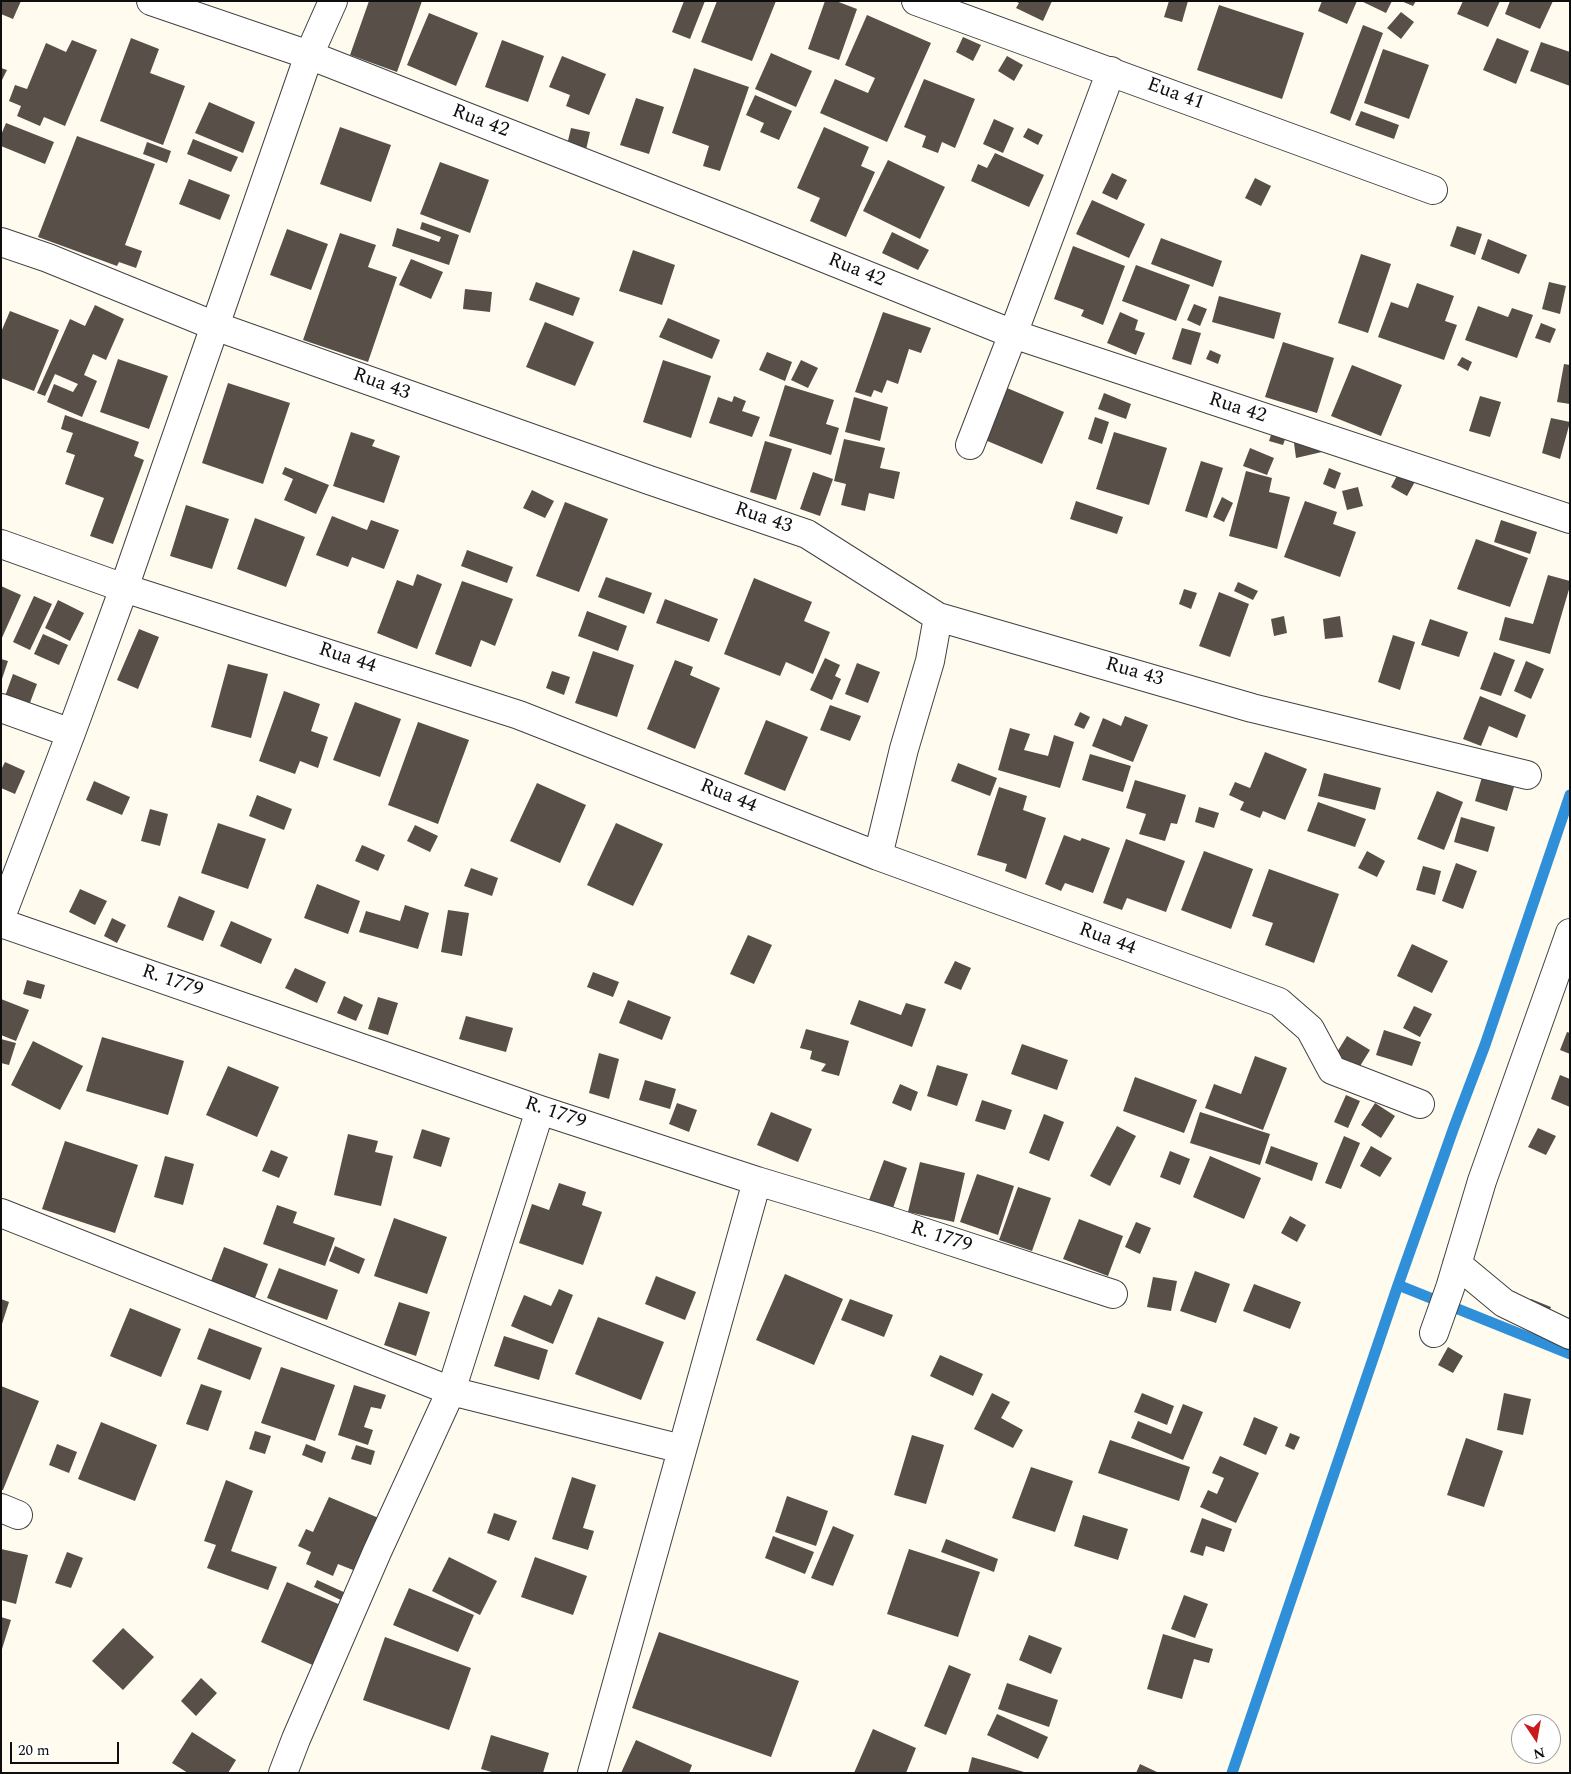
<!DOCTYPE html>
<html>
<head>
<meta charset="utf-8">
<style>
  body { margin:0 }
  #map { position:relative; width:1571px; height:1774px; overflow:hidden; background:#fffcef; font-family:Spectral,serif }
  canvas { display:block }
  .frame { position:absolute; inset:0; border:2px solid #0e0e0e; pointer-events:none }
  .north { position:absolute; left:1511px; top:1714px; width:50px; height:50px; box-sizing:border-box; background:#fff; border:1px solid #9f9f9f; border-radius:50%; rotate:168deg; font-size:14px; font-weight:700; line-height:20px; text-align:center; color:#0e0e0e }
  .north::after { content:''; display:block; margin:auto; width:18px; height:22px; background:#ca1a1c; clip-path:polygon(50% 0,100% 100%,50% 72%,0 100%) }
  .scale { position:absolute; left:10px; top:1742px; width:109px; height:22px; box-sizing:border-box; border:2px solid #0e0e0e; border-top:0; padding-left:6px; font-size:15px; line-height:18px; white-space:nowrap; color:#0e0e0e; -webkit-text-stroke:4px #fff; paint-order:stroke }
</style>
</head>
<body>
<div id="map">
<canvas width="1571" height="1774"></canvas>
<div class="frame"></div>
<div class="north">N</div>
<div class="scale">20 m</div>
</div>
<script>
const context = document.querySelector('canvas').getContext('2d');
context.lineJoin = 'round';
function shape(rows) {
  const path = new Path2D();
  for (const r of rows) {
    path.moveTo(r[0], r[1]);
    for (let i = 2; i < r.length; i += 2) path.lineTo(r[i], r[i + 1]);
  }
  return path;
}
function strokePath(path, color, width, dash) {
  context.strokeStyle = color;
  context.lineWidth = width;
  context.lineCap = dash ? 'butt' : 'round';
  context.setLineDash(dash || []);
  context.stroke(path);
}
function paint(path, color) {
  context.fillStyle = color;
  context.fill(path, 'evenodd');
}
function write(font, color, halo, rows, align = 'center') {
  context.font = font + ' Spectral,serif';
  context.lineWidth = 5;
  context.setLineDash([]);
  context.textBaseline = 'middle';
  context.strokeStyle = halo;
  context.fillStyle = color;
  for (const [text, x, y, turn = 0] of rows) {
    context.save();
    context.translate(x, y);
    context.rotate((+turn || 0) * Math.PI / 180);
    context.textAlign = isNaN(turn) ? turn : align;
    if (halo) context.strokeText(text, 0, 0);
    context.fillText(text, 0, 0);
    context.restore();
  }
}
const stream = shape([
  [1398,1285,1570,1354],
  [1232,1773,1398,1285,1454,1127,1485,1045,1570,795]
]);
const building = shape([
  [1,1,21,1,13,19,1,14],
  [369,1,422,1,397,72,350,55],
  [684,1,705,1,690,39,672,32],
  [717,1,776,1,752,61,701,42],
  [825,1,836,1,857,9,839,60,808,49],
  [1015,1,1052,1,1043,21,1016,8,1019,3],
  [1169,1,1188,1,1182,22,1164,17],
  [1322,1,1357,1,1347,24,1318,11],
  [1361,1,1392,1,1386,13],
  [1401,1,1416,1,1413,6],
  [1463,1,1500,1,1488,27,1457,14],
  [1510,1,1553,1,1540,29,1505,14],
  [1219,5,1304,33,1282,99,1197,70],
  [1401,12,1414,22,1401,39,1387,28],
  [429,13,478,33,456,86,407,65],
  [867,15,931,43,887,142,820,113,835,79,868,93,875,78,845,65],
  [1363,25,1383,33,1350,121,1330,113],
  [963,37,981,45,973,61,956,52],
  [131,38,159,49,150,73,185,86,163,145,100,121],
  [1497,38,1529,51,1516,84,1483,70],
  [72,40,97,50,65,126,44,117,40,126,17,116,21,106,9,101,15,85,27,89,46,43,66,52],
  [502,40,544,56,528,102,485,87],
  [1541,42,1570,52,1570,86,1530,71],
  [1383,49,1429,65,1409,119,1364,103],
  [771,53,812,71,796,107,755,89],
  [562,56,606,74,589,115,566,106,570,95,549,87],
  [1007,56,1023,65,1014,81,998,71],
  [1,68,7,70,1,82],
  [694,68,749,87,720,171,703,166,709,146,672,133],
  [924,79,975,99,955,148,942,142,938,153,922,147,926,136,904,127],
  [755,95,792,111,779,140,760,132,764,123,746,115],
  [636,98,664,107,649,154,620,145],
  [209,102,255,122,243,153,195,133],
  [1361,111,1399,125,1394,139,1355,125],
  [994,119,1014,128,1003,153,983,144],
  [6,123,54,142,45,164,1,146,1,135],
  [340,127,391,145,371,202,320,184],
  [824,127,869,147,861,166,875,172,846,237,810,221,820,198,797,188],
  [571,128,590,132,586,150,567,145],
  [1028,128,1043,135,1038,145,1023,137],
  [77,136,155,164,125,245,142,251,136,268,119,262,117,266,38,237],
  [193,139,238,157,231,172,187,154],
  [147,142,171,151,167,163,143,154],
  [995,153,1044,175,1029,207,971,181,978,164,987,168],
  [888,160,945,187,920,239,863,211],
  [440,162,489,180,470,233,420,214],
  [1112,173,1127,180,1117,200,1102,193],
  [1255,178,1271,186,1261,206,1245,198],
  [189,179,230,195,220,220,179,204],
  [1092,200,1145,224,1129,258,1076,234],
  [422,222,459,235,449,265,392,246,397,228,439,242,441,237,420,229],
  [1457,226,1482,234,1475,255,1450,246],
  [287,229,328,244,311,290,270,275],
  [892,232,929,250,918,270,882,253],
  [340,233,376,245,368,267,397,277,368,362,303,340],
  [1161,238,1222,261,1213,287,1151,264],
  [1488,239,1527,255,1519,274,1481,259],
  [1073,246,1125,266,1103,325,1081,316,1084,310,1054,299],
  [633,250,675,265,662,305,619,291],
  [1361,254,1391,264,1368,333,1338,323],
  [411,259,443,272,431,299,399,285],
  [1136,265,1190,285,1176,321,1122,301],
  [536,282,580,298,573,316,529,300],
  [1549,282,1566,286,1560,314,1542,309],
  [1417,283,1454,296,1445,321,1457,325,1444,360,1378,337,1391,302,1408,308],
  [465,289,492,292,490,312,463,309],
  [1219,296,1281,313,1274,339,1212,322],
  [1194,304,1207,309,1200,326,1187,320],
  [95,305,124,319,106,360,93,354,84,375,97,381,82,417,47,402,54,384,73,392,78,384,55,374,45,396,37,393,70,319,85,326],
  [1478,306,1508,317,1512,308,1533,315,1517,358,1465,340],
  [10,311,59,330,34,391,1,378,1,332],
  [883,312,931,328,921,353,909,349,898,384,887,380,882,393,874,390,871,397,855,392],
  [1120,312,1138,320,1135,330,1145,333,1136,355,1107,343],
  [668,318,720,340,712,359,659,337],
  [545,322,594,342,575,386,526,367],
  [1541,323,1556,329,1550,343,1535,338],
  [1182,328,1201,333,1191,365,1172,359],
  [1283,342,1334,358,1317,413,1265,397],
  [1210,350,1221,355,1218,364,1206,359],
  [767,352,792,362,785,381,759,370],
  [1462,357,1472,362,1468,371,1457,365],
  [118,359,168,376,149,429,100,412],
  [663,360,711,376,691,438,643,422],
  [801,360,818,368,808,388,791,380],
  [1564,364,1570,365,1570,404,1557,402],
  [1352,365,1402,385,1381,436,1331,416],
  [228,383,290,403,263,484,202,463],
  [785,385,834,400,826,424,839,428,831,455,769,436],
  [1007,388,1064,412,1042,464,985,440],
  [1104,393,1131,404,1126,419,1098,409],
  [734,396,746,401,742,411,760,417,752,437,709,423,718,397,732,402],
  [1480,396,1501,402,1490,437,1469,431],
  [854,397,888,407,880,441,845,432],
  [65,415,139,442,134,456,144,460,113,544,90,536,104,498,65,484,75,455,66,452,73,433,61,429],
  [1095,417,1109,422,1102,444,1088,439],
  [1551,418,1570,422,1560,459,1542,453],
  [1273,429,1287,434,1283,445,1269,441],
  [351,432,375,440,372,446,400,456,384,503,333,486],
  [1114,432,1167,448,1149,505,1096,489],
  [1319,438,1322,452,1296,458,1294,443],
  [844,439,885,448,880,468,900,472,894,499,869,493,865,511,841,505,846,484,834,481],
  [765,441,792,449,776,500,750,492],
  [1250,448,1274,458,1267,475,1243,466],
  [1201,461,1223,468,1207,518,1185,511],
  [285,467,329,485,316,514,284,500,293,479,282,474],
  [1329,468,1341,473,1335,489,1323,484],
  [1400,470,1417,478,1407,496,1391,487],
  [1246,471,1272,478,1269,492,1290,497,1277,549,1229,536],
  [813,472,833,479,820,516,800,509],
  [1358,487,1363,506,1347,510,1342,491],
  [532,490,554,501,545,518,523,508],
  [1222,497,1233,503,1224,522,1213,517],
  [1076,501,1123,517,1117,534,1070,519],
  [1305,501,1337,512,1333,524,1356,532,1340,577,1284,557],
  [565,502,608,519,579,592,536,576],
  [186,505,229,519,212,569,170,556],
  [332,516,367,530,371,520,399,530,384,569,352,557,348,567,316,555],
  [255,518,305,537,286,587,237,569],
  [1501,520,1537,532,1530,554,1494,542],
  [1476,539,1528,558,1510,607,1457,589],
  [467,550,513,567,507,583,461,566],
  [417,574,442,584,417,649,377,633,397,580,413,586],
  [1548,575,1570,581,1570,586,1550,654,1499,640,1505,617,1533,624],
  [606,577,652,593,644,614,598,597],
  [754,578,812,602,804,621,830,632,813,674,786,662,780,676,724,654],
  [462,581,513,599,495,646,481,640,471,667,435,654],
  [1238,582,1258,591,1253,600,1234,591],
  [1,586,21,595,1,640],
  [1184,589,1197,593,1191,609,1179,604],
  [1219,592,1249,604,1230,657,1199,646],
  [34,596,52,604,30,650,13,642],
  [665,599,718,619,709,642,656,623],
  [58,600,84,613,70,641,45,628],
  [587,611,627,626,618,651,578,636],
  [1284,616,1287,633,1274,636,1271,619],
  [1340,616,1343,637,1325,639,1323,619],
  [1430,619,1468,632,1459,657,1421,645],
  [139,629,159,637,138,689,117,680],
  [43,634,68,645,59,665,34,654],
  [1393,635,1415,642,1400,690,1378,682],
  [593,651,634,665,617,717,575,703],
  [1494,652,1515,660,1501,696,1480,689],
  [825,658,840,665,835,676,841,679,832,700,810,690],
  [1,659,8,661,2,679,1,679],
  [675,660,693,667,690,675,720,688,695,749,647,729],
  [1526,661,1544,669,1531,699,1514,691],
  [857,663,880,672,868,703,845,694],
  [228,664,268,674,251,738,211,727],
  [552,671,570,677,564,695,546,688],
  [13,674,37,684,28,708,4,699],
  [284,691,320,704,311,731,328,737,318,768,300,761,295,774,259,761],
  [1480,696,1526,715,1517,738,1489,726,1481,746,1463,739],
  [355,702,401,719,380,777,333,760],
  [830,705,861,716,850,741,820,730],
  [1080,712,1090,717,1084,729,1074,725],
  [1125,716,1148,725,1133,762,1092,746,1103,718,1121,726],
  [766,720,808,737,785,791,744,774],
  [418,722,469,740,438,824,388,805],
  [1010,728,1030,734,1024,750,1048,756,1054,735,1074,742,1060,788,998,770],
  [1265,752,1307,769,1285,820,1263,811,1260,818,1240,810,1244,802,1229,795,1235,782,1250,788],
  [1090,754,1131,766,1123,792,1082,780],
  [5,762,25,771,15,794,1,788,1,770],
  [958,763,997,778,990,796,951,781],
  [1324,773,1381,788,1375,810,1318,796],
  [1482,777,1514,787,1507,811,1475,801],
  [1135,780,1186,795,1177,824,1171,823,1165,841,1139,834,1146,814,1126,808],
  [94,781,130,797,122,815,86,800],
  [537,783,586,805,560,863,510,841],
  [999,787,1027,796,1023,810,1046,818,1026,879,1005,871,1007,864,977,855],
  [1437,791,1463,802,1444,850,1417,839],
  [257,795,292,809,284,830,249,816],
  [1318,802,1366,819,1355,847,1307,831],
  [1199,807,1219,813,1214,828,1195,822],
  [150,809,168,814,160,846,141,841],
  [1461,817,1495,827,1488,852,1454,842],
  [218,823,266,839,248,889,201,873],
  [616,823,663,844,633,906,587,885],
  [415,825,438,836,430,852,407,841],
  [1064,835,1080,841,1082,838,1110,848,1093,893,1065,883,1061,891,1045,884],
  [1126,839,1185,861,1166,912,1127,898,1122,910,1103,903],
  [362,845,385,855,378,871,355,861],
  [1204,851,1253,869,1231,929,1181,910],
  [1367,851,1385,861,1377,877,1358,868],
  [1456,863,1477,871,1463,909,1442,901],
  [1423,866,1441,871,1435,895,1416,890],
  [471,868,498,878,492,896,464,886],
  [1269,869,1339,894,1314,963,1265,945,1273,923,1252,916],
  [317,884,360,901,348,934,304,918],
  [80,889,107,901,95,925,69,912],
  [179,896,215,911,203,941,167,927],
  [405,905,429,913,418,949,359,932,366,911,400,921],
  [448,910,469,913,462,956,441,952],
  [112,918,126,925,117,943,104,936],
  [231,921,272,939,261,964,220,946],
  [748,935,772,945,754,984,730,974],
  [1412,944,1448,961,1432,993,1397,976],
  [955,961,971,968,961,990,944,983],
  [295,968,326,982,317,1003,285,988],
  [593,972,619,982,613,997,587,987],
  [27,980,45,985,41,999,23,994],
  [344,996,363,1005,356,1021,337,1013],
  [378,997,398,1003,388,1035,368,1029],
  [1,999,29,1010,16,1041,1,1035],
  [628,1000,671,1017,662,1040,619,1023],
  [859,1000,901,1015,906,1003,926,1009,912,1047,850,1024],
  [1414,1006,1432,1014,1420,1037,1403,1028],
  [466,1016,513,1028,506,1052,459,1039],
  [806,1029,849,1041,839,1076,821,1071,826,1064,810,1059,812,1051,800,1048],
  [1384,1030,1421,1042,1412,1066,1376,1055],
  [1567,1032,1570,1033,1570,1054,1560,1050],
  [1347,1036,1370,1050,1357,1071,1334,1057],
  [102,1037,184,1061,168,1115,86,1091],
  [1,1039,16,1043,9,1065,1,1063],
  [33,1041,83,1066,60,1110,11,1085],
  [1022,1044,1068,1060,1057,1090,1011,1074],
  [599,1053,619,1059,609,1099,589,1093],
  [1255,1056,1287,1068,1263,1130,1205,1108,1214,1084,1241,1094],
  [937,1065,968,1074,957,1106,927,1096],
  [228,1066,279,1087,257,1137,206,1115],
  [1560,1075,1570,1079,1570,1107,1551,1099],
  [1135,1077,1197,1100,1184,1133,1123,1111],
  [645,1080,676,1089,670,1109,639,1100],
  [900,1084,918,1092,911,1111,892,1103],
  [1346,1095,1360,1101,1348,1128,1334,1122],
  [982,1100,1012,1110,1005,1130,975,1121],
  [677,1103,697,1110,689,1132,669,1124],
  [1375,1103,1395,1116,1381,1138,1361,1125],
  [771,1112,812,1129,798,1162,757,1145],
  [1200,1112,1270,1134,1260,1165,1190,1143],
  [1044,1114,1064,1122,1049,1161,1029,1153],
  [1117,1126,1136,1136,1110,1186,1090,1176],
  [1538,1128,1556,1136,1546,1155,1528,1147],
  [422,1129,450,1138,441,1167,413,1158],
  [348,1134,378,1141,375,1152,393,1156,381,1206,334,1195],
  [1344,1136,1360,1143,1341,1189,1325,1183],
  [65,1141,138,1165,115,1233,42,1209],
  [1271,1146,1318,1163,1312,1181,1265,1163],
  [1371,1146,1392,1158,1380,1177,1360,1166],
  [271,1150,288,1157,279,1178,262,1171],
  [1170,1151,1190,1159,1180,1185,1160,1177],
  [165,1156,194,1164,183,1205,154,1197],
  [1210,1156,1261,1178,1244,1219,1193,1197],
  [884,1160,907,1168,893,1208,869,1200],
  [920,1162,965,1173,954,1222,908,1212],
  [977,1174,1014,1186,998,1235,960,1222],
  [559,1183,586,1192,582,1205,602,1212,583,1265,519,1243,532,1204,549,1210],
  [1018,1187,1051,1198,1032,1251,999,1240],
  [277,1205,297,1212,293,1223,335,1238,325,1266,263,1244],
  [1290,1216,1306,1225,1297,1242,1281,1233],
  [394,1218,447,1237,427,1294,374,1276],
  [1079,1219,1123,1236,1108,1276,1063,1259],
  [1136,1222,1151,1228,1140,1254,1125,1247],
  [335,1246,365,1259,359,1274,329,1261],
  [224,1247,268,1264,255,1298,211,1281],
  [279,1268,338,1290,327,1320,267,1298],
  [1195,1271,1230,1284,1216,1323,1180,1311],
  [785,1274,843,1299,814,1365,756,1340],
  [656,1276,696,1292,685,1320,645,1304],
  [1153,1277,1177,1281,1171,1311,1147,1307],
  [1254,1284,1301,1302,1290,1329,1243,1311],
  [559,1289,573,1295,553,1344,511,1326,524,1295,551,1306],
  [1,1299,9,1302,2,1324,1,1324],
  [850,1299,893,1315,884,1337,841,1320],
  [1531,1299,1551,1307,1545,1321,1525,1313],
  [399,1302,430,1312,416,1356,384,1345],
  [130,1308,181,1329,161,1377,110,1356],
  [598,1317,664,1342,641,1400,575,1374],
  [209,1328,262,1348,250,1380,197,1359],
  [504,1336,548,1350,539,1380,494,1366],
  [1448,1347,1463,1356,1453,1373,1438,1365],
  [940,1355,983,1374,973,1396,930,1376],
  [281,1367,335,1385,315,1441,261,1423],
  [201,1384,222,1391,208,1431,186,1424],
  [354,1385,386,1395,381,1409,371,1407,364,1427,373,1430,368,1445,338,1435],
  [1,1386,39,1401,3,1490,1,1490],
  [992,1393,1010,1402,1001,1418,1023,1430,1013,1448,974,1429],
  [1142,1393,1174,1406,1167,1425,1134,1412],
  [1504,1393,1531,1399,1523,1435,1497,1430],
  [1183,1404,1203,1412,1183,1460,1131,1438,1138,1421,1171,1434],
  [1254,1417,1278,1427,1266,1455,1243,1445],
  [101,1422,157,1445,135,1501,78,1479],
  [255,1431,271,1436,265,1454,249,1449],
  [1290,1433,1300,1437,1294,1450,1285,1446],
  [912,1435,944,1445,926,1504,894,1495],
  [1466,1438,1503,1451,1484,1507,1447,1495],
  [1110,1440,1190,1467,1179,1501,1098,1473],
  [57,1444,77,1452,69,1473,49,1465],
  [306,1444,326,1452,322,1463,302,1455],
  [356,1445,375,1451,371,1465,351,1459],
  [1220,1456,1259,1473,1236,1523,1200,1507,1208,1490,1217,1494,1224,1478,1212,1473],
  [1031,1467,1073,1481,1055,1532,1012,1518],
  [572,1477,596,1485,583,1528,594,1531,588,1550,552,1539],
  [226,1480,253,1491,231,1551,277,1567,268,1590,207,1568,216,1545,204,1541],
  [787,1496,828,1511,816,1546,775,1532],
  [329,1497,381,1519,358,1572,338,1564,333,1576,306,1564,311,1552,298,1546,306,1529,313,1532],
  [494,1513,517,1521,509,1541,487,1533],
  [1083,1515,1128,1529,1118,1560,1074,1546],
  [1202,1518,1232,1529,1224,1552,1206,1546,1203,1556,1190,1552],
  [833,1526,854,1535,833,1586,811,1578],
  [773,1536,814,1552,805,1574,765,1558],
  [946,1539,998,1559,994,1572,941,1552],
  [1,1549,28,1555,16,1604,1,1600],
  [909,1549,980,1572,958,1637,887,1614],
  [67,1552,83,1558,71,1588,55,1583],
  [449,1557,497,1581,480,1615,432,1591],
  [535,1557,587,1576,573,1615,521,1597],
  [317,1580,348,1594,345,1602,314,1587],
  [287,1582,343,1606,317,1667,261,1642],
  [409,1588,474,1615,458,1652,393,1625],
  [1184,1595,1208,1604,1195,1638,1171,1629],
  [1,1617,11,1620,2,1649,1,1649],
  [123,1628,154,1657,123,1690,92,1661],
  [659,1632,799,1681,771,1757,632,1708],
  [1163,1634,1213,1649,1209,1663,1194,1659,1182,1699,1147,1689],
  [1029,1635,1062,1648,1051,1674,1019,1660],
  [385,1637,471,1668,449,1730,363,1700],
  [949,1665,971,1674,946,1735,924,1726],
  [201,1678,217,1693,196,1716,181,1701],
  [1007,1683,1058,1700,1049,1727,998,1709],
  [997,1714,1048,1737,1038,1759,987,1735],
  [873,1729,916,1748,906,1773,854,1773],
  [192,1732,236,1760,228,1773,188,1773,172,1763],
  [491,1735,549,1753,543,1773,495,1773,481,1769],
  [636,1740,692,1765,689,1773,621,1773],
  [972,1757,1024,1772,1024,1773,968,1773],
  [1140,1764,1159,1773,1136,1773]
]);
const street = shape([
  [151,1,309,55,742,225,1013,334,1570,519],
  [916,1,1433,190],
  [1,242,48,258,215,326,649,480,807,534,938,617,1252,708,1527,775],
  [970,445,1013,334,1111,71],
  [1,544,124,588,519,715,878,856,1279,1002,1310,1029,1332,1070,1420,1104],
  [1,708,71,733],
  [878,856,904,749,930,661,938,617],
  [1,917,71,733,124,588,309,55,333,1],
  [1,923,540,1110,757,1181,886,1220,1113,1294],
  [1,1213,451,1391,682,1449],
  [1457,1264,1504,1303,1570,1335],
  [1434,1333,1450,1288,1482,1181,1570,933],
  [1,1508,18,1515],
  [283,1773,296,1739,377,1552,451,1391,540,1110],
  [592,1773,757,1181]
]);
const streetNames = [
  ["Eua 41",1175,95,20],
  ["Rua 42",480,122,21],
  ["Rua 42",856,271,22],
  ["Rua 43",381,385,20],
  ["Rua 42",1237,409,18],
  ["Rua 43",763,519,19],
  ["Rua 44",347,659,18],
  ["Rua 43",1134,673,16],
  ["Rua 44",728,797,22],
  ["Rua 44",1107,940,20],
  ["R. 1779",172,982,19],
  ["R. 1779",555,1114,19],
  ["R. 1779",941,1238,18]
];
strokePath(stream, '#2f90d9', 11);
paint(building, '#584f49');
strokePath(street, '#414141', 30);
strokePath(street, '#fff', 28);
write('20px', '#0e0e0e', '#fff', streetNames);
</script>
</body>
</html>
